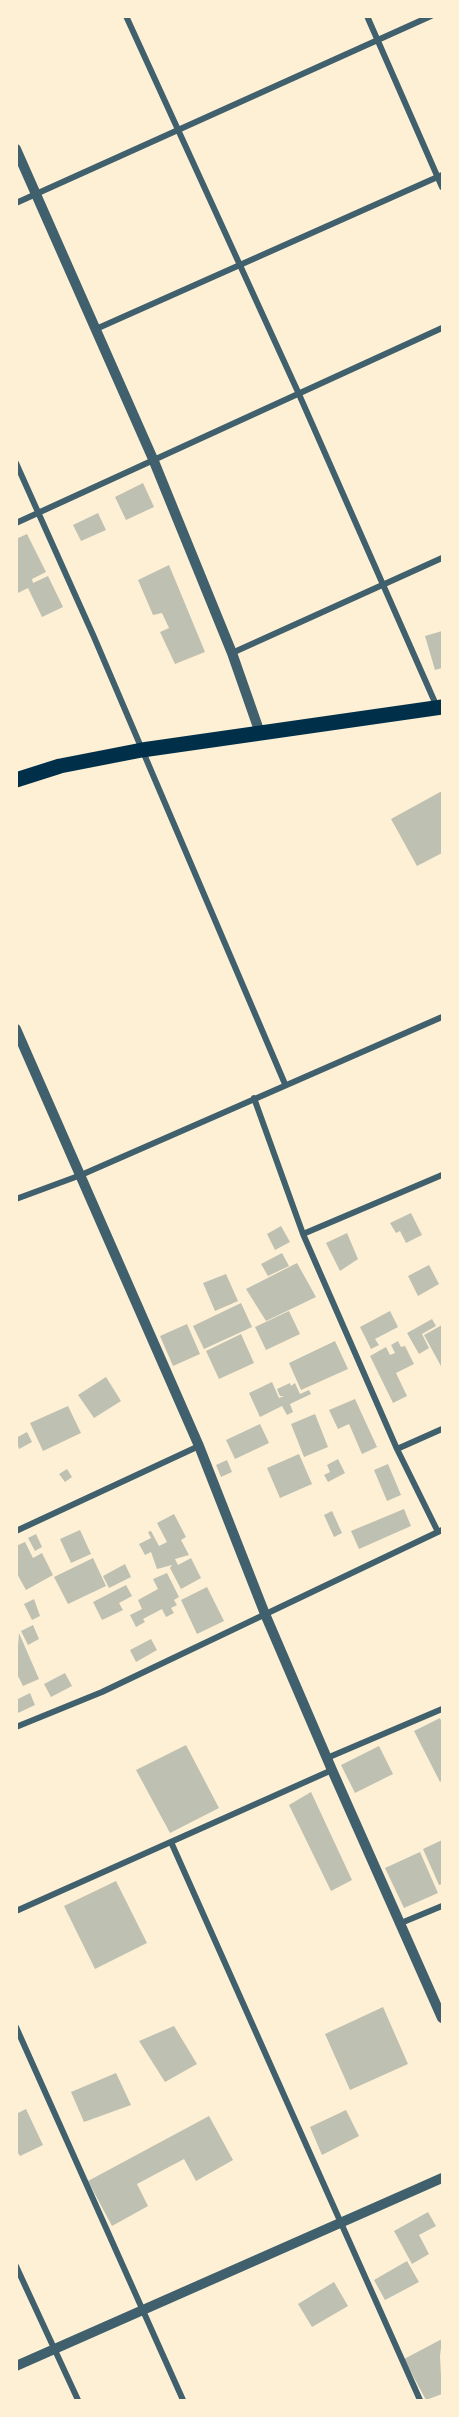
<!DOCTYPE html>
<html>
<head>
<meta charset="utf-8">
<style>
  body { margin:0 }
  #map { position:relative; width:459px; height:2417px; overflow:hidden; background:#fdf0d5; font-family:"Work Sans",sans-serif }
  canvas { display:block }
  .frame { position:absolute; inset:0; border:18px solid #fdf0d5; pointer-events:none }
</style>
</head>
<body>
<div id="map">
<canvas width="459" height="2417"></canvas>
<div class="frame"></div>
</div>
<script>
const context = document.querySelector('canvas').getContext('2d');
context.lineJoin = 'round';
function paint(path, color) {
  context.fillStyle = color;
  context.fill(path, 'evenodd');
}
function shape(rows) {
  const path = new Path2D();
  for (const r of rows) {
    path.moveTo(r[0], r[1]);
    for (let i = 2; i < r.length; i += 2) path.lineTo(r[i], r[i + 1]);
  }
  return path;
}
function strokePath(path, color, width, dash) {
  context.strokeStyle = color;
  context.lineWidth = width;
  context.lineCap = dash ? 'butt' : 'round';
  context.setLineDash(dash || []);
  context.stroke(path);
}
const building = shape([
  [143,483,154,507,126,520,115,497],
  [98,513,106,530,81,541,73,525],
  [27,534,46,572,32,579,33,583,48,576,63,607,42,617,28,588,16,594,16,539],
  [169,565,205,652,175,664,160,632,169,628,162,613,153,615,138,580],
  [442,631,442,668,435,670,425,636],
  [442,791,442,853,417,866,391,819],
  [411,1213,422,1235,406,1243,400,1231,396,1233,390,1223],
  [281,1226,290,1242,275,1250,267,1234],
  [347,1233,358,1259,340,1271,326,1243],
  [282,1253,289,1266,268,1276,261,1264],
  [297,1263,316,1297,266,1321,246,1289],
  [429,1265,439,1284,418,1296,408,1276],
  [226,1274,238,1301,215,1311,203,1283],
  [241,1303,252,1327,204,1349,193,1326],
  [289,1311,300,1334,266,1350,255,1327],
  [390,1311,398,1327,375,1339,379,1345,371,1349,360,1327],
  [432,1319,436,1326,422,1334,429,1348,419,1354,407,1333],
  [187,1324,200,1354,173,1366,160,1336],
  [442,1325,442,1368,424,1335],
  [241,1334,254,1363,219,1379,206,1351],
  [335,1341,348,1369,301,1390,289,1363],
  [398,1341,401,1347,405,1346,414,1364,396,1373,407,1396,393,1403,370,1356,386,1347,390,1355,395,1353,391,1345],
  [106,1377,121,1401,94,1418,78,1395],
  [272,1382,279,1398,284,1396,280,1396,277,1389,290,1383,291,1386,295,1383,300,1394,309,1390,311,1394,290,1404,293,1412,287,1415,282,1406,260,1417,249,1393],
  [355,1399,377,1447,362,1454,349,1424,338,1429,329,1410],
  [68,1406,81,1433,43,1451,30,1423],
  [315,1414,328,1447,304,1457,291,1424],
  [260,1424,269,1443,235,1459,226,1440],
  [27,1432,32,1442,19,1449,16,1438],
  [299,1454,312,1484,280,1498,267,1468],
  [338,1459,345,1473,328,1482,324,1475,330,1472,327,1465],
  [227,1460,232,1472,221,1477,216,1465],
  [388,1464,401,1495,387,1501,374,1470],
  [67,1469,72,1477,65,1482,59,1474],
  [404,1509,411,1526,359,1549,351,1531],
  [332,1511,342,1533,334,1537,324,1515],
  [174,1514,186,1537,181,1540,189,1555,175,1559,178,1565,191,1558,201,1578,181,1589,170,1568,172,1565,157,1569,151,1552,145,1555,139,1544,151,1538,148,1532,151,1531,159,1546,167,1542,157,1523],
  [80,1530,91,1554,71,1563,60,1539],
  [36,1534,42,1547,35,1551,28,1538],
  [25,1542,33,1558,42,1553,53,1575,26,1590,16,1572,16,1546],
  [93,1558,106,1586,68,1604,54,1577],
  [125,1564,131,1577,109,1588,103,1576],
  [167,1573,179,1597,174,1600,177,1605,171,1608,174,1613,166,1617,162,1609,143,1619,145,1622,136,1627,130,1615,142,1609,138,1600,158,1589,153,1579],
  [126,1585,132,1596,119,1603,123,1610,102,1620,93,1602],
  [207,1587,224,1621,197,1634,181,1600],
  [34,1599,40,1616,32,1620,24,1604],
  [33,1625,39,1639,28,1645,21,1631],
  [19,1633,39,1679,23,1686,16,1672],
  [151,1639,157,1650,136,1662,130,1650],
  [65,1673,72,1686,51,1697,44,1684],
  [30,1693,35,1705,18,1713,16,1700],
  [440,1718,442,1723,442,1780,440,1782,414,1731],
  [186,1745,219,1808,170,1833,136,1770],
  [379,1746,393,1774,355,1793,341,1765],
  [311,1792,352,1880,331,1891,289,1805],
  [442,1840,442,1884,439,1885,423,1849],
  [420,1852,438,1893,404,1908,385,1868],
  [116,1881,147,1943,95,1969,64,1906],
  [383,2007,408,2064,350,2090,325,2034],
  [174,2026,197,2064,165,2082,139,2041],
  [116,2073,131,2105,84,2122,71,2092],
  [26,2109,43,2145,20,2156,16,2150,16,2114],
  [346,2110,359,2136,322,2155,310,2127],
  [209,2116,233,2160,196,2181,184,2159,137,2184,148,2206,112,2226,88,2181],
  [428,2212,436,2226,419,2235,429,2254,412,2264,394,2231],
  [407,2261,419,2282,385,2300,374,2280],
  [334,2282,348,2306,312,2327,298,2304],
  [442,2339,440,2356,442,2394,426,2400,404,2359]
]);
const minor = shape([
  [126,16,298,392,437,707],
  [367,16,442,187],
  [16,203,431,16],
  [96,329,442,175],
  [16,463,94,637,285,1084],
  [16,523,442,328],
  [232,653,442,558],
  [254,1098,303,1234,397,1449,438,1532],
  [16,1199,81,1175,442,1017],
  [303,1234,442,1175],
  [397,1449,442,1429],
  [16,1531,199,1446],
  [16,1727,102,1692,442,1530],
  [327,1758,442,1709],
  [171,1842,420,2400],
  [16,1911,332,1770],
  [401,1923,442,1906],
  [16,2027,183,2400],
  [16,2266,78,2400]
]);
const tertiary = shape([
  [16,149,153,459,232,653,260,733],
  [16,1029,199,1446,265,1614,332,1770,442,2018],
  [16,2366,442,2178]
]);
const primary = shape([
  [16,780,60,766,142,750,442,707]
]);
paint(building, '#bec0b2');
strokePath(minor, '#3f606c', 6);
strokePath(tertiary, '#3f606c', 10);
strokePath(primary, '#003049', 15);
</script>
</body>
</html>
